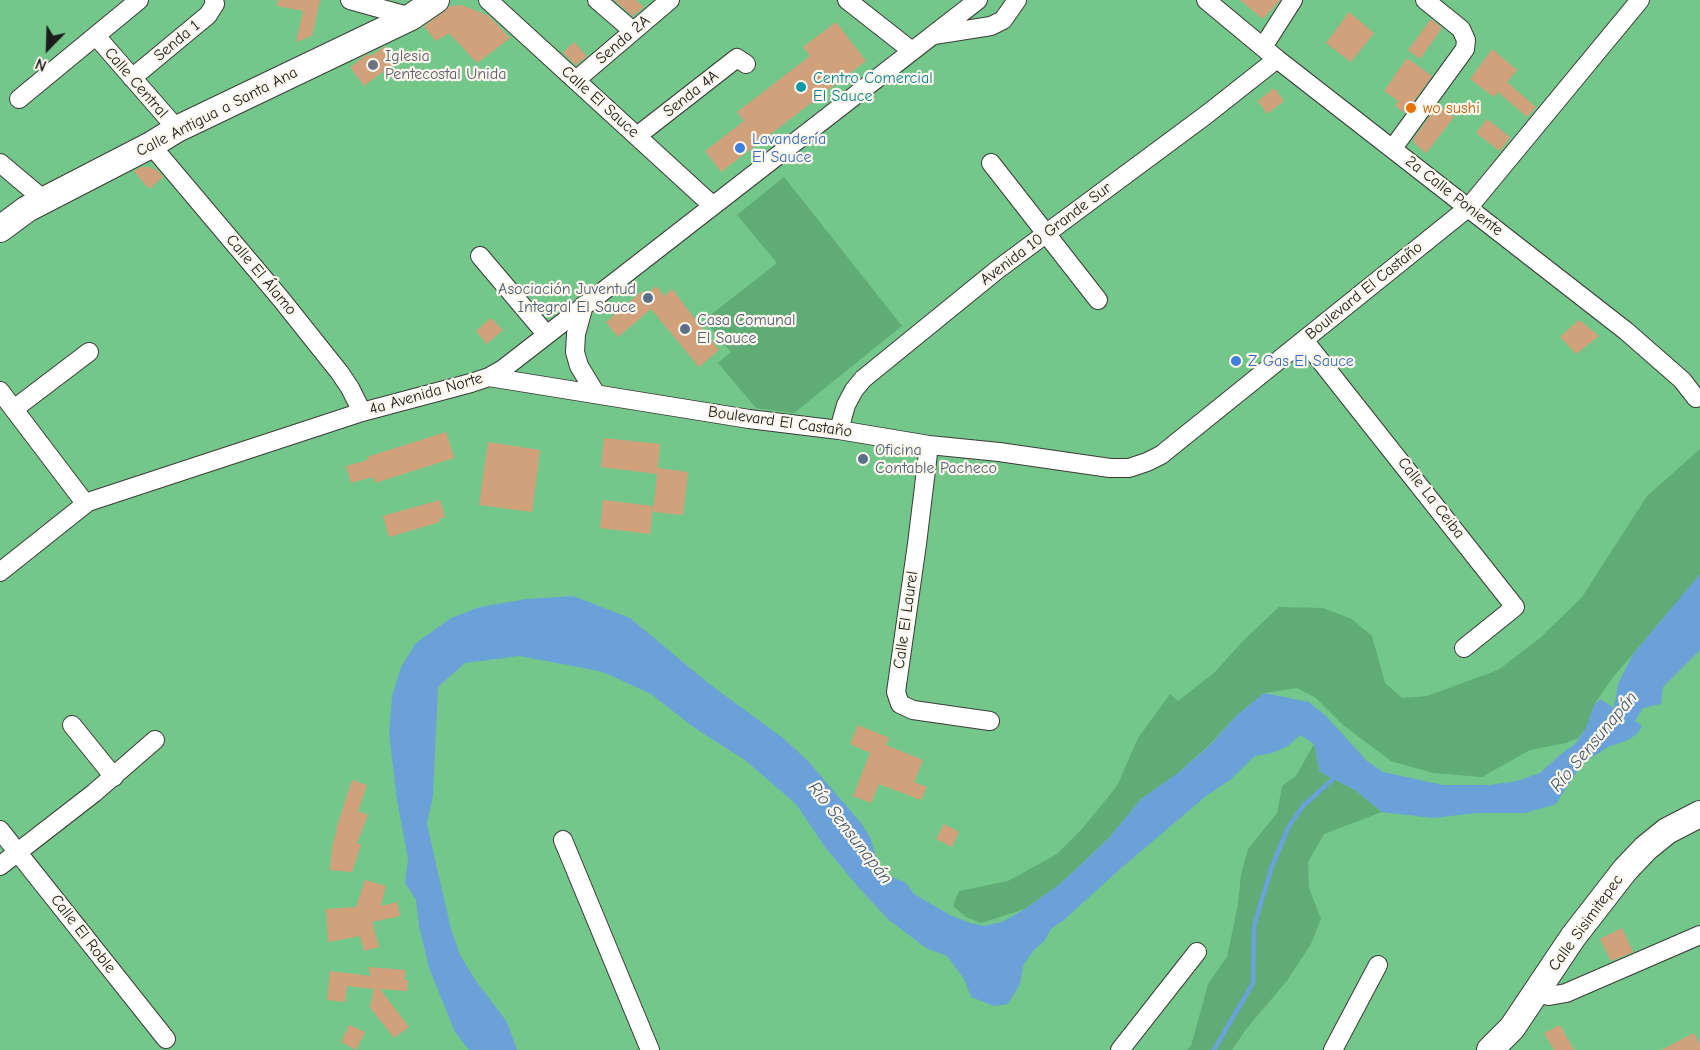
<!DOCTYPE html>
<html>
<head>
<meta charset="utf-8">
<style>
  body { margin:0 }
  #map { position:relative; width:1700px; height:1050px; overflow:hidden; background:#f2ecd5; font-family:"Comic Neue",sans-serif }
  canvas { display:block }
  .north { position:absolute; left:18px; top:18px; width:60px; height:60px; -webkit-text-stroke:4px #fbf7ec; paint-order:stroke; rotate:203deg; font-size:16px; font-weight:700; line-height:24px; text-align:center; color:#1c1c1c }
  .north::after { content:''; display:block; margin:auto; width:21px; height:27px; background:#1c1c1c; clip-path:polygon(50% 0,100% 100%,50% 72%,0 100%) }
</style>
</head>
<body>
<div id="map">
<canvas width="1700" height="1050"></canvas>
<div class="north">N</div>
</div>
<script>
const context = document.querySelector('canvas').getContext('2d');
context.lineJoin = 'round';
function paint(path, color) {
  context.fillStyle = color;
  context.fill(path, 'evenodd');
}
function shape(rows) {
  const path = new Path2D();
  for (const r of rows) {
    path.moveTo(r[0], r[1]);
    for (let i = 2; i < r.length; i += 2) path.lineTo(r[i], r[i + 1]);
  }
  return path;
}
function strokePath(path, color, width, dash) {
  context.strokeStyle = color;
  context.lineWidth = width;
  context.lineCap = dash ? 'butt' : 'round';
  context.setLineDash(dash || []);
  context.stroke(path);
}
function write(font, color, halo, rows, align = 'center') {
  context.font = font + ' "Comic Neue",sans-serif';
  context.lineWidth = 4.5;
  context.setLineDash([]);
  context.textBaseline = 'middle';
  context.strokeStyle = halo;
  context.fillStyle = color;
  for (const [text, x, y, turn = 0] of rows) {
    context.save();
    context.translate(x, y);
    context.rotate((+turn || 0) * Math.PI / 180);
    context.textAlign = isNaN(turn) ? turn : align;
    if (halo) context.strokeText(text, 0, 0);
    context.fillText(text, 0, 0);
    context.restore();
  }
}
const green = shape([
  [0,0,1700,0,1700,1050,0,1050]
]);
const forest = shape([
  [784,177,902,326,794,413,756,408,718,363,731,352,704,320,777,263,737,215],
  [1700,449,1700,575,1614,676,1595,703,1586,728,1578,738,1566,743,1530,750,1482,777,1433,773,1391,761,1343,725,1316,698,1297,688,1265,693,1237,715,1210,744,1178,773,1141,799,1108,839,1060,884,1025,909,981,923,966,917,953,906,959,891,1008,881,1057,854,1082,829,1117,786,1138,738,1170,694,1178,701,1215,672,1244,640,1279,607,1323,608,1352,619,1372,636,1385,683,1402,698,1427,696,1498,670,1540,638,1582,597,1647,496],
  [1314,744,1320,772,1355,790,1382,812,1324,834,1308,862,1309,888,1321,919,1311,944,1286,982,1247,1028,1232,1050,1187,1050,1191,1046,1208,984,1227,957,1238,904,1241,874,1248,849,1277,813,1282,786,1296,776]
]);
const water = shape([
  [1700,574,1700,650,1663,687,1661,704,1643,708,1635,721,1642,726,1637,734,1628,740,1608,747,1588,760,1583,762,1556,804,1525,813,1476,813,1433,818,1382,812,1355,790,1320,772,1314,744,1300,735,1288,746,1272,753,1255,756,1230,780,1206,796,1119,870,1064,920,1051,929,1045,940,1033,951,1023,966,1020,984,1008,1004,994,1006,971,997,964,979,947,956,926,948,889,920,858,887,825,847,796,804,745,760,696,729,651,694,603,672,568,665,519,656,465,663,438,687,433,796,427,823,436,864,451,929,460,955,476,981,507,1022,517,1050,469,1050,455,1032,429,968,419,926,416,900,405,883,408,859,397,800,389,734,392,696,401,667,416,643,451,618,480,607,527,599,573,596,630,618,708,683,783,738,808,761,861,823,871,839,877,862,887,875,906,883,914,894,950,915,970,923,984,926,1002,922,1025,909,1060,884,1108,839,1141,799,1178,773,1210,745,1237,715,1264,693,1309,702,1325,715,1367,761,1383,772,1443,785,1490,785,1517,781,1540,773,1561,754,1575,744,1586,728,1594,705,1600,699,1614,708,1618,684,1633,654]
]);
const stream = shape([
  [1214,1050,1253,983,1254,926,1272,866,1289,826,1303,806,1333,779]
]);
const building = shape([
  [278,0,320,0,312,36,296,42,303,11,277,6],
  [614,0,636,0,644,7,633,16],
  [1240,0,1280,0,1263,19],
  [462,5,489,16,510,38,477,63,449,33,436,41,424,26,444,12,450,6],
  [1349,12,1374,33,1351,62,1326,43],
  [1431,19,1442,28,1420,59,1408,50],
  [836,22,866,61,721,172,705,151,744,121,737,112,810,56,803,47],
  [574,42,587,56,576,65,563,53],
  [385,46,396,62,364,86,350,67,366,55,369,54,371,56],
  [1492,49,1517,70,1507,82,1536,107,1527,117,1498,92,1494,97,1470,79],
  [1407,58,1432,76,1405,113,1395,106,1398,101,1384,91],
  [1274,88,1284,101,1267,114,1258,101],
  [1439,104,1454,117,1426,153,1414,143,1414,138],
  [1487,119,1510,137,1500,151,1476,133],
  [141,167,149,167,157,170,163,177,149,189,134,171],
  [656,286,664,296,672,289,719,350,699,367,651,309,618,337,606,322,642,291,645,295],
  [491,318,503,330,487,344,476,331],
  [1579,320,1599,336,1576,354,1560,337],
  [446,432,454,458,375,483,373,477,351,483,346,466,368,460,367,457],
  [604,438,660,444,658,468,688,472,683,515,653,512,657,474,601,467],
  [488,442,540,450,532,512,479,505],
  [440,500,445,517,439,519,440,522,389,537,383,516],
  [603,500,653,506,650,534,600,528],
  [858,725,889,738,886,745,923,760,914,782,927,787,921,800,879,784,871,803,853,796,870,753,850,744],
  [352,780,367,785,358,811,368,815,357,843,361,845,352,872,330,870,332,846,337,830,336,829],
  [944,824,959,832,952,847,936,839],
  [365,880,386,886,381,906,397,902,400,916,372,922,379,947,364,951,360,936,328,942,326,909,356,907],
  [1622,928,1633,952,1611,961,1600,939],
  [368,967,405,970,405,980,408,980,407,991,380,989,409,1027,394,1038,370,1007,374,989,347,986,345,1002,327,1000,330,971,371,976],
  [349,1025,365,1032,356,1050,341,1042],
  [1560,1025,1574,1050,1554,1050,1544,1033],
  [1694,1033,1700,1045,1700,1050,1661,1050]
]);
const street = shape([
  [350,0,411,17],
  [488,0,712,205],
  [597,0,633,31],
  [847,0,912,51],
  [1206,0,1277,59,1626,331,1682,380,1696,398],
  [934,35,991,26,1003,20,1017,0],
  [96,36,177,129],
  [1263,47,1293,0],
  [132,78,208,15,215,4,214,0],
  [576,80,670,0],
  [19,99,139,0],
  [637,136,737,58,746,64],
  [151,145,281,299,340,373,350,388,362,412],
  [1393,148,1465,49,1466,40,1461,29,1425,0],
  [0,163,44,200],
  [991,163,1098,300],
  [480,256,546,334],
  [584,305,576,334,575,352,579,366,596,394],
  [1304,340,1515,607,1464,648],
  [489,377,749,419,839,430,929,445,999,452,1110,468,1129,468,1147,462,1161,455,1469,207,1640,0],
  [0,391,85,503],
  [14,409,89,352],
  [839,430,846,405,854,390,863,379,997,270,1206,115,1277,59],
  [929,445,917,544,896,692,900,704,913,710,990,721],
  [0,572,88,502,362,412,471,383,489,377,503,369,978,0],
  [72,725,114,777],
  [0,830,166,1039],
  [563,840,650,1050],
  [0,866,94,793,155,740],
  [1536,993,1549,996,1566,993,1700,935],
  [1120,1050,1197,952],
  [1333,1050,1378,965]
]);
const secondary = shape([
  [0,229,27,209,151,145,177,129,411,17,436,0],
  [1490,1050,1512,1028,1573,937,1625,870,1646,848,1667,831,1700,814]
]);
const markers = [
  [373,65,6,"#6b7280"],
  [801,87,6,"#0f9aa8"],
  [1411,108,6,"#e8710a"],
  [740,148,6,"#3f7fe0"],
  [648,298,6,"#5c6f8a"],
  [685,329,6,"#5c6f8a"],
  [1236,361,6,"#3f7fe0"],
  [863,459,6,"#5c6f8a"]
];
const streetNames = [
  ["Senda 2A",623,40,-41],
  ["Senda 1",177,41,-40],
  ["Calle Central",136,83,49],
  ["Senda 4A",691,94,-38],
  ["Calle El Sauce",600,102,42],
  ["Calle Antigua a Santa Ana",217,112,-27],
  ["2a Calle Poniente",1454,196,38],
  ["Avenida 10 Grande Sur",1046,234,-37],
  ["Calle El Álamo",261,275,50],
  ["Boulevard El Castaño",1364,291,-39],
  ["4a Avenida Norte",426,394,-16],
  ["Boulevard El Castaño",780,422,8],
  ["Calle La Ceiba",1431,498,52],
  ["Calle El Laurel",906,620,-82],
  ["Calle Sisimitepec",1586,923,-54],
  ["Calle El Roble",83,934,52]
];
const worshipNames = [
  ["Iglesia",385,56],
  ["Pentecostal Unida",385,74]
];
const cultureNames = [
  ["Centro Comercial",813,78],
  ["El Sauce",813,96]
];
const foodNames = [
  ["wo sushi",1423,108]
];
const shopNames = [
  ["Lavandería",752,139],
  ["El Sauce",752,157],
  ["Z Gas El Sauce",1248,361]
];
const serviceNames = [
  ["Asociación Juventud",636,289,"right"],
  ["Integral El Sauce",636,307,"right"],
  ["Casa Comunal",697,320],
  ["El Sauce",697,338],
  ["Oficina",875,450],
  ["Contable Pacheco",875,468]
];
const waterNames = [
  ["Río Sensunapán",1594,742,-50],
  ["Río Sensunapán",850,833,52]
];
paint(green, '#74c78a');
paint(forest, '#5fac76');
paint(water, '#6ba1d9');
strokePath(stream, '#6ba1d9', 4.5);
paint(building, '#d1a17b');
strokePath(street, '#3c3b38', 20);
strokePath(secondary, '#3c3b38', 28);
strokePath(street, '#fff', 18);
strokePath(secondary, '#fff', 26);
for (const [x, y, r, color] of markers) {
  const dot = new Path2D();
  dot.arc(x, y, r, 0, 2 * Math.PI);
  context.fillStyle = color;
  context.fill(dot);
  strokePath(dot, '#fbf7ec', 2);
}
write('16px', '#1c1c1c', '#fbf7ec', streetNames);
write('16px', '#5b616d', '#fbf7ec', worshipNames, 'left');
write('16px', '#0d838f', '#fbf7ec', cultureNames, 'left');
write('16px', '#c56008', '#fbf7ec', foodNames, 'left');
write('16px', '#366cbe', '#fbf7ec', shopNames, 'left');
write('16px', '#4e5e75', '#fbf7ec', serviceNames, 'left');
write('italic 18px', '#405871', '#fbf7ec', waterNames);
</script>
</body>
</html>
